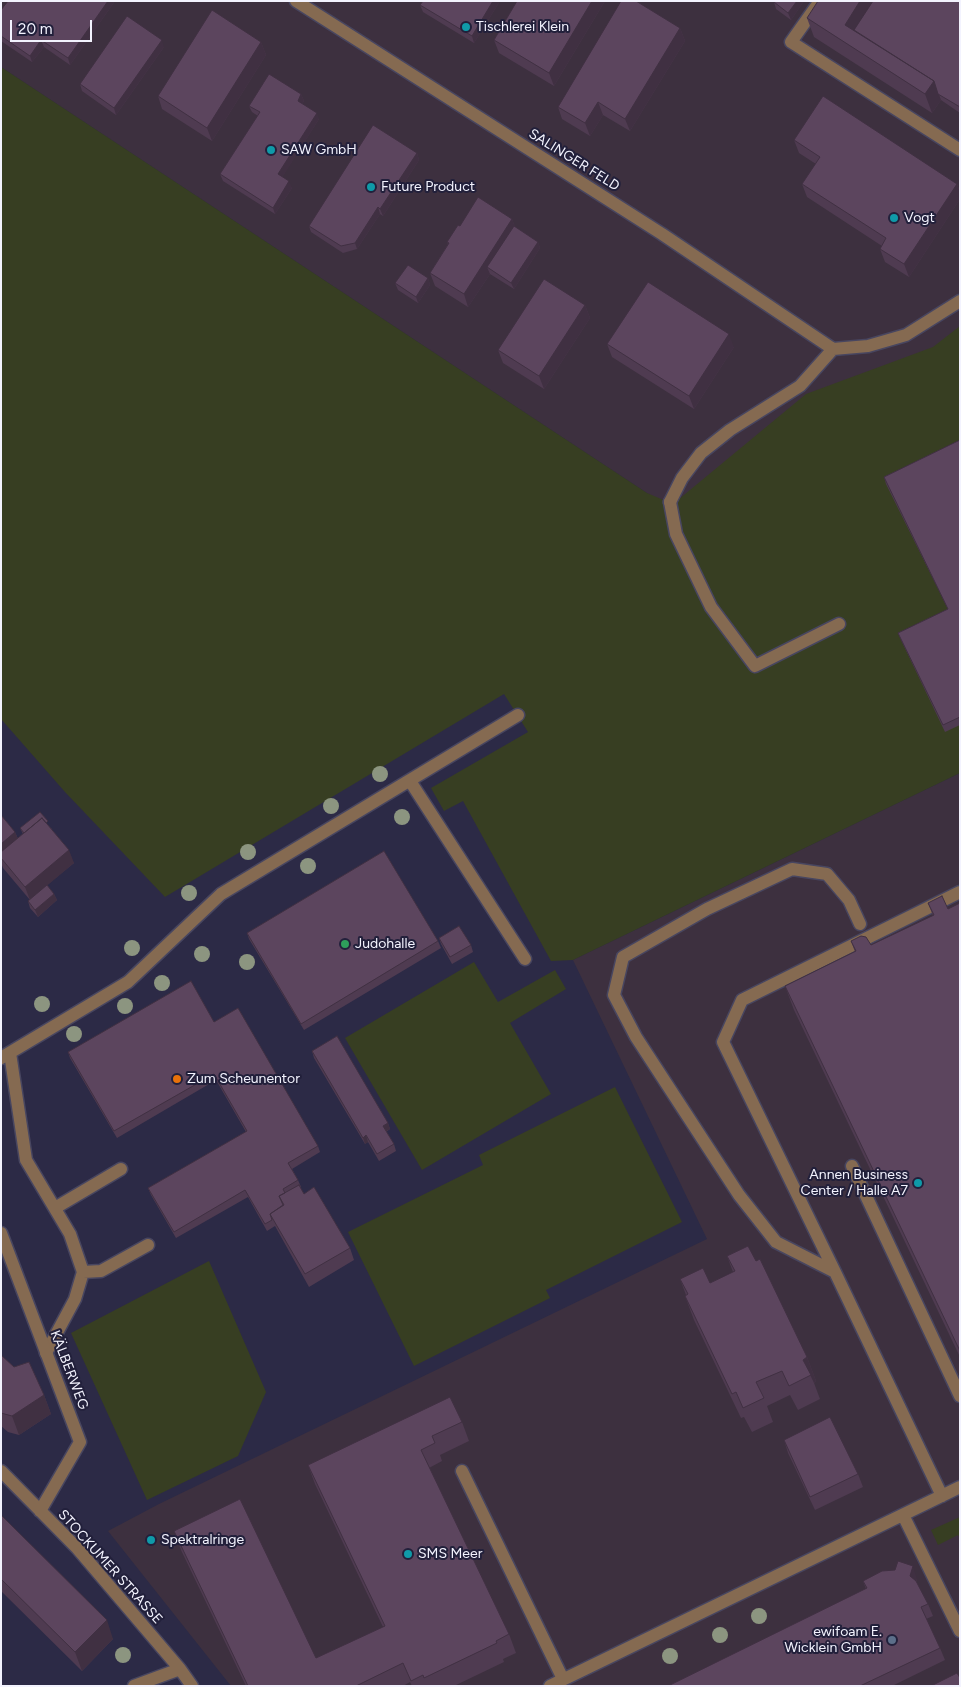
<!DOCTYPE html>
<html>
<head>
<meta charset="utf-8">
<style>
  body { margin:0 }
  #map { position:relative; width:961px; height:1687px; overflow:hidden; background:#2c2a46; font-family:Figtree,sans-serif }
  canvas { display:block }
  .frame { position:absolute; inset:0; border:2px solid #f3f3fe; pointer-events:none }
  .scale { position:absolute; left:10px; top:20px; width:82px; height:22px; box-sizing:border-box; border:2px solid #f3f3fe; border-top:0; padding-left:6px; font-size:15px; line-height:18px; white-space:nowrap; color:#f3f3fe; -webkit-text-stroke:4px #22203b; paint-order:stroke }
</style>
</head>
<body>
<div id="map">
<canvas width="961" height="1687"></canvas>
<div class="frame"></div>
<div class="scale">20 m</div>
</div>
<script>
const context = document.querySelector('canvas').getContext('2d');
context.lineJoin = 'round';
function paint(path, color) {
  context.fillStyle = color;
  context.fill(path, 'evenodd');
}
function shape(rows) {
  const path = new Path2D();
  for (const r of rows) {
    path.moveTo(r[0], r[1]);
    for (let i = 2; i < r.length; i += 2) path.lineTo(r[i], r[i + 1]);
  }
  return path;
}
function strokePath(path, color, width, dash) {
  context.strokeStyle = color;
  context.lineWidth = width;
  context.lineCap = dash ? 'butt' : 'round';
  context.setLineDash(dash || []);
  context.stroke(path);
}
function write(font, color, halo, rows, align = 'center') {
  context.font = font + ' Figtree,sans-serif';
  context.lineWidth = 4;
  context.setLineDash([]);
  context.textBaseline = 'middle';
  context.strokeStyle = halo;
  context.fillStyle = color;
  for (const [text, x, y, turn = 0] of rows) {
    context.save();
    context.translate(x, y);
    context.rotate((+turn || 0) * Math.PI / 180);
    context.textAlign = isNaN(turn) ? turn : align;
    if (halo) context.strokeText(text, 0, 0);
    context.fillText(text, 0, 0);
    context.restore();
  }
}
const industrial = shape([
  [1,1,960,1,960,751,647,493,1,67],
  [960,773,960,1686,231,1686,108,1531,159,1504,707,1239,573,960]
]);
const green = shape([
  [1,67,647,493,673,504,806,394,933,347,960,326,960,773,573,960,551,961,463,801,444,811,431,788,528,732,504,694,165,897,65,792,1,719],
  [474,962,498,1002,555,970,566,989,510,1023,551,1094,422,1170,345,1038],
  [615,1087,682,1222,546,1290,550,1298,414,1366,348,1232,483,1165,479,1155],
  [209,1261,266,1392,238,1456,147,1500,71,1333],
  [960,1517,960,1538,958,1535,938,1545,931,1530]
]);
const service = shape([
  [820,1,791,42,960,150],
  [670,502,676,534,711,607,755,666,839,624],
  [410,781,525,959],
  [10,1053,26,1160,70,1234,83,1272,75,1299,46,1353],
  [1,1058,128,982,221,894,518,715],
  [852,1166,960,1396],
  [55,1208,121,1169],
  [83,1272,101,1271,148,1245],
  [835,1272,776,1242,739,1195,636,1037,614,995,623,957,707,909,792,869,827,874,849,900,860,924],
  [462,1471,563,1679],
  [942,1496,835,1272,723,1042,742,1000,960,892],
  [903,1515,960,1631],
  [550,1686,960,1487]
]);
const minor = shape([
  [296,1,662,234,833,349,868,346,906,335,960,301],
  [670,502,682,478,701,453,730,430,800,386,833,349],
  [1,1233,80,1442,40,1511],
  [1,1471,77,1548,180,1669,192,1686],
  [134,1686,180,1669]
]);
const trees = [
  [380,774],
  [331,806],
  [402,817],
  [248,852],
  [308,866],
  [189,893],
  [132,948],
  [202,954],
  [247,962],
  [162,983],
  [42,1004],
  [125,1006],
  [74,1034],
  [759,1616],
  [720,1635],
  [123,1655],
  [670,1656]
];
const wall = shape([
  [115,1,70,65,44,47,32,62,1,41,1,10],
  [423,1,500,1,474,43,423,12,420,5],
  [517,1,605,1,554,86,499,53,494,40],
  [804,1,791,20,776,9,774,2],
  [960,1,960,113,941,100,932,113,814,37,807,18],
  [680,28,685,41,630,131,603,115,590,136,562,119,558,107],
  [261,42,266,55,212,141,162,109,158,96],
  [164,47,116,115,82,91,80,84],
  [301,94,304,101,302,104,319,119,282,177,292,188,275,214,223,181,220,174,258,116,252,112,249,106],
  [794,140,957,184,960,192,960,199,909,277,885,262,880,249,882,246,807,197,802,184,816,164,799,153],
  [417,153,419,160,383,216,380,214,357,249,343,253,311,232,309,226],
  [512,219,515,227,538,242,540,248,514,289,490,274,468,307,435,286,430,273,448,244,447,242,460,226],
  [428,278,430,285,418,303,398,290,395,283],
  [585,305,590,318,544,389,503,363,498,350],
  [607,344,734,347,694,409,612,357],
  [960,440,960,725,945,732,901,640,898,633,948,609,886,484,884,477],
  [20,828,51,828,74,863,47,885,54,894,57,900,38,917,30,908,28,901,30,900,3,868,1,863,1,852,15,832,18,839,23,834],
  [928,903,948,909,960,903,960,1357,794,1010,785,986,855,952,851,941,871,945,933,916],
  [247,933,438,941,441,948,304,1030,249,939],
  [439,938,471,945,473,952,452,964,441,944],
  [214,1022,318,1146,320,1152,292,1169,298,1180,301,1187,300,1188,304,1194,350,1248,354,1260,309,1287,275,1226,267,1231,248,1197,176,1238,151,1195,148,1188,246,1132,216,1080,117,1138,70,1058,68,1052],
  [312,1051,388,1123,390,1129,386,1132,394,1144,396,1151,379,1161,368,1142,365,1144,314,1058],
  [727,1256,756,1261,807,1357,816,1381,814,1383,820,1399,798,1410,790,1395,767,1406,773,1422,752,1432,744,1417,741,1418,694,1320,685,1296,686,1295,680,1279,710,1283,733,1272],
  [1,1355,44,1395,51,1414,19,1435,8,1432,1,1426],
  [462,1422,469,1441,440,1455,442,1461,429,1468,509,1634,516,1653,503,1659,504,1662,454,1686,412,1686,410,1682,403,1686,246,1686,181,1550,174,1531,316,1658,383,1627,315,1484,308,1465],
  [784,1440,858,1474,863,1487,815,1510,788,1453],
  [1,1515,113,1639,82,1671,1,1591],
  [917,1579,916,1582,928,1604,933,1616,926,1619,940,1648,945,1660,892,1686,668,1686,866,1589,863,1581]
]);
const shadedWall = shape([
  [108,1,115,1,70,65,68,58],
  [493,1,500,1,474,43,472,36],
  [592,1,605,1,554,86,549,73],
  [797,1,804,1,791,20,788,13],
  [860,1,879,1,854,40,845,25],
  [680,28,685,41,630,131,625,119],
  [41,40,44,47,32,62,30,56],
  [162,40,164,47,116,115,114,108],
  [261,42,266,55,212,141,207,128],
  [934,81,941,100,932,113,925,94],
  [301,94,304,101,300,107,298,101],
  [598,102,603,115,590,136,585,123],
  [317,113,319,119,280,181,278,174],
  [417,153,419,160,383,216,380,209],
  [289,181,292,188,275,214,273,208],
  [957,184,960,192,960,199,909,277,904,264],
  [378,207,380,214,357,249,355,243],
  [512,219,517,232,487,267,490,274,468,307,464,294],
  [538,242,540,248,514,289,511,283],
  [428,278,430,285,418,303,416,297],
  [585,305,590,318,544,389,539,376],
  [729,334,734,347,694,409,689,396],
  [15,832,18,839,1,852,1,844],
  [69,850,74,863,30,900,25,887],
  [54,894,57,900,38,917,35,910],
  [388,1123,390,1129,385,1132,383,1126],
  [366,1135,368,1142,365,1144,363,1138],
  [807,1357,816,1381,814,1383,803,1360],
  [44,1395,51,1414,19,1435,12,1416],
  [913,1566,917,1579,914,1589,910,1576],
  [107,1620,113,1639,82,1671,75,1652]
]);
const building = shape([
  [8,1,108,1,68,58,41,40,30,56,1,36,1,10,8,1],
  [423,1,493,1,472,36,420,5,423,1],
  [517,1,592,1,549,73,494,40,517,1],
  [621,1,636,1,680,28,625,119,598,102,585,123,558,107,621,1],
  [775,1,797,1,788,13,774,2,775,1],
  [818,1,860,1,845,25,934,81,925,94,807,18,818,1],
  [873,1,960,1,960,107,938,94,934,81,854,30,873,1],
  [212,10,261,42,207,128,158,96,212,10],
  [127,16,162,40,114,108,80,84,127,16],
  [269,74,301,94,298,101,317,113,278,174,289,181,273,208,220,174,260,112,249,106,269,74],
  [823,96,957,184,904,264,880,249,886,238,802,184,820,157,794,140,823,96],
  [373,125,417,153,380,209,378,207,355,243,341,246,309,226,373,125],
  [478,197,512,219,464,294,430,273,449,243,447,242,458,225,460,226,478,197],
  [514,226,538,242,511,283,487,267,514,226],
  [408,265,428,278,416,297,395,283,408,265],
  [544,279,585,305,539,376,498,350,544,279],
  [648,282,729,334,689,396,607,344,648,282],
  [960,440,960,717,943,725,898,633,948,609,884,477,960,440],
  [40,812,48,821,46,823,42,818,24,833,20,828,40,812],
  [1,815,15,832,1,844,1,815],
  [42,818,69,850,25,887,1,858,1,852,42,818],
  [384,851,438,941,301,1024,247,933,384,851],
  [47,885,54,894,35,910,28,901,47,885],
  [942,896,948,909,960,903,960,1351,785,986,856,951,851,941,861,936,866,937,871,945,934,915,928,903,942,896],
  [459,926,471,945,450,957,439,938,459,926],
  [191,981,214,1022,238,1008,318,1146,288,1163,298,1180,283,1189,285,1193,279,1196,283,1205,270,1214,272,1220,265,1224,245,1190,174,1232,148,1188,247,1131,214,1074,114,1131,68,1052,191,981],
  [337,1036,388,1123,383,1126,394,1144,377,1154,366,1135,363,1138,312,1051,337,1036],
  [299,1185,304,1194,314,1187,350,1248,305,1274,270,1214,284,1205,279,1196,299,1185],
  [748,1246,756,1261,760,1259,807,1357,803,1360,811,1375,789,1386,782,1371,756,1382,764,1398,743,1408,736,1392,732,1394,685,1296,688,1294,680,1279,703,1268,710,1283,735,1271,727,1256,748,1246],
  [1,1355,14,1367,29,1362,44,1395,12,1416,1,1413,1,1355],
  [450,1397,462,1422,432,1436,435,1443,421,1450,509,1634,496,1641,497,1643,424,1678,423,1675,411,1681,403,1663,356,1686,248,1686,174,1531,240,1499,316,1658,385,1626,308,1465,450,1397],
  [830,1417,858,1474,810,1497,784,1440,830,1417],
  [1,1515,107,1620,75,1652,1,1579,1,1515],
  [898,1561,913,1566,910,1576,916,1581,928,1604,921,1607,940,1648,860,1686,668,1686,867,1588,863,1581,882,1571,895,1570,898,1561],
  [957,1673,960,1678,960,1686,931,1686,957,1673]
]);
const markers = [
  [466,27,5,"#0f9aa8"],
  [271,150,5,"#0f9aa8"],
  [371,187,5,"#0f9aa8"],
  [894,218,5,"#0f9aa8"],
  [345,944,5,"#2e9e5b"],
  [177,1079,5,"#e8710a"],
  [918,1183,5,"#0f9aa8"],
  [151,1540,5,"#0f9aa8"],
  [408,1554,5,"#0f9aa8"],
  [892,1640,5,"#5c6f8a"]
];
const poiNames = [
  ["Tischlerei Klein",476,27],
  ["SAW GmbH",281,150],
  ["Future Product",381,187],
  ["Vogt",904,218],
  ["Judohalle",355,944],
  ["Zum Scheunentor",187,1079],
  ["Annen Business",908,1175,"right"],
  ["Center / Halle A7",908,1191,"right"],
  ["Spektralringe",161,1540],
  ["SMS Meer",418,1554],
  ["ewifoam E.",882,1632,"right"],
  ["Wicklein GmbH",882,1648,"right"]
];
const streetNames = [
  ["SALINGER FELD",574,160,32],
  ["KÄLBERWEG",69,1370,69],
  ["STOCKUMER STRASSE",110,1567,48]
];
paint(industrial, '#3d303f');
paint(green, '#373e22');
strokePath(service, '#484660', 15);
strokePath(minor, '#484660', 15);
strokePath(service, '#856a51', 12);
strokePath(minor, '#856a51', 12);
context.fillStyle = '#8c9580';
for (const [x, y] of trees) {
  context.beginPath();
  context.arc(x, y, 8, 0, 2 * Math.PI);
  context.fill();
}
paint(wall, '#4f3b51');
paint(shadedWall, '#403042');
paint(building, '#5c455e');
strokePath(building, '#403042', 1);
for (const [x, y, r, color] of markers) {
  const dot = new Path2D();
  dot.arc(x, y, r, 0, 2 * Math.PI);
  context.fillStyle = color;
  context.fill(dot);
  strokePath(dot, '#22203b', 2);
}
write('14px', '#f3f3fe', '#22203b', poiNames, 'left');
write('14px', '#f3f3fe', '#22203b', streetNames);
</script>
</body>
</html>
